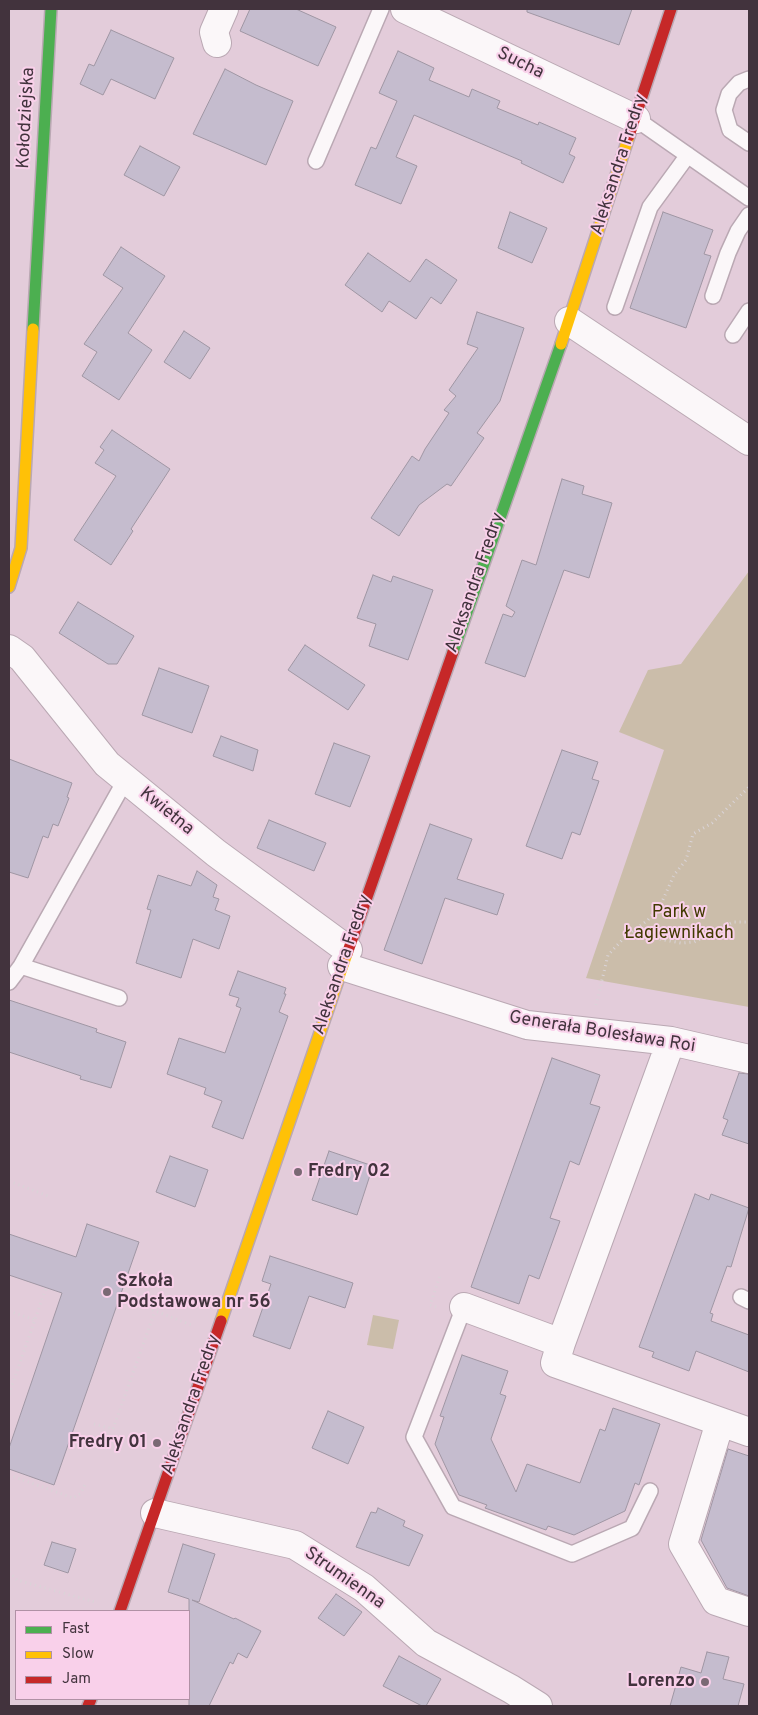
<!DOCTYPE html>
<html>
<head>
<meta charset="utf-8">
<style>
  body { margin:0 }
  #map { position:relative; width:758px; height:1715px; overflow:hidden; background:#e3ccda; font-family:Overpass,sans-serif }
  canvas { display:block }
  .frame { position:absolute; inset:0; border:10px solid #42333d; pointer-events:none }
  .legend { position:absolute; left:15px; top:1610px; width:175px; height:90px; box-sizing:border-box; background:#f9d0ea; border:1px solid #b091a5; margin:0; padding:6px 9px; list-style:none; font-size:15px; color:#42333d }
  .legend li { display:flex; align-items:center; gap:10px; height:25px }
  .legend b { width:25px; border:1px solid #b091a5 }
</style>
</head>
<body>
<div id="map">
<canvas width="758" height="1715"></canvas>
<div class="frame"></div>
<ul class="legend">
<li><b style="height:6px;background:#4caf50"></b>Fast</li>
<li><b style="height:6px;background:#ffc107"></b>Slow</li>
<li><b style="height:6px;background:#c62828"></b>Jam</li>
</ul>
</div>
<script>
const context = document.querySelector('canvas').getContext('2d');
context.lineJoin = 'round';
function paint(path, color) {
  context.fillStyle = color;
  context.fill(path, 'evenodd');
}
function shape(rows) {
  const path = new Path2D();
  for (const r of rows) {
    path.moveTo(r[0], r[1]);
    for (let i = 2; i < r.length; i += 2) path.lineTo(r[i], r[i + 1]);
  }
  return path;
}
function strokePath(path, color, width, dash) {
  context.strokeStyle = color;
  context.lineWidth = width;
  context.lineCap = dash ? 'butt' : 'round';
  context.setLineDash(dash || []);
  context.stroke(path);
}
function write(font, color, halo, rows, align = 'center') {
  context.font = font + ' Overpass,sans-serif';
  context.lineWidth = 4;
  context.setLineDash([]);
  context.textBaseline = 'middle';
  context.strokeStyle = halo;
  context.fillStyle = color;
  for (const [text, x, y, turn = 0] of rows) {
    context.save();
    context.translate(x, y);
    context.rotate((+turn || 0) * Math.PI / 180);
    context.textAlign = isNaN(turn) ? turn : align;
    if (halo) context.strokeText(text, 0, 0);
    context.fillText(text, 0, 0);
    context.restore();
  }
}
const green = shape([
  [749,571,749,1007,586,978,664,750,619,732,648,670,681,664],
  [373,1315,399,1320,393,1349,367,1345]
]);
const building = shape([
  [250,9,296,9,336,27,318,66,240,31,250,9],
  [527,9,632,9,619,45,527,12,527,9],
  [111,30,174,58,155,99,111,79,103,95,80,84,89,64,94,66,111,30],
  [398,51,434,68,429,80,469,97,472,89,500,101,497,108,538,125,539,122,576,138,569,154,575,157,563,183,521,163,522,161,414,115,396,157,417,166,401,204,355,185,371,147,376,149,397,101,379,93,398,51],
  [225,69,256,85,293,101,266,165,193,134,225,69],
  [140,146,180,167,164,196,124,175,140,146],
  [510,212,547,228,532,263,498,248,510,212],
  [663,212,713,230,704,254,711,256,686,328,630,308,663,212],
  [121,247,165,276,128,333,152,350,119,400,82,376,97,352,84,344,123,288,103,275,121,247],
  [368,253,410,282,426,259,457,280,441,304,431,297,416,319,389,301,382,312,345,285,368,253],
  [477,312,524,328,500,401,477,433,484,438,451,486,447,484,419,505,399,536,371,518,412,456,419,461,425,449,449,413,444,410,456,396,449,390,478,348,467,344,477,312],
  [184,331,210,348,190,379,164,362,184,331],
  [112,430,170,469,131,529,133,531,111,565,74,540,116,476,95,463,104,450,100,447,112,430],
  [562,479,584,486,582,494,612,503,589,578,564,570,525,677,485,663,503,614,512,617,515,612,506,606,522,560,536,565,562,479],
  [373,575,391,582,393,576,433,590,408,660,369,646,376,624,357,618,373,575],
  [78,602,134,636,117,664,108,664,59,633,78,602],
  [305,645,365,685,348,710,288,670,305,645],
  [159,668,209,686,192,733,142,715,159,668],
  [221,736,258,750,253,771,213,756,221,736],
  [334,743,370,756,350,807,315,794,334,743],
  [562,750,598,762,592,779,599,781,580,835,572,832,562,859,526,846,562,750],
  [9,759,72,783,67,797,69,798,58,826,53,824,48,838,43,836,28,878,9,872,9,759],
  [269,820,326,843,314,871,257,848,269,820],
  [430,824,472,839,457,879,504,894,497,915,445,898,422,964,384,950,430,824],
  [197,871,217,885,213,897,219,899,215,910,230,916,219,949,193,939,181,978,136,963,151,910,147,909,158,875,191,886,197,871],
  [238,971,286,988,284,994,286,994,279,1012,288,1016,243,1139,212,1127,222,1101,204,1094,206,1088,167,1074,179,1038,225,1053,241,1008,236,1006,239,998,229,995,238,971],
  [9,1000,97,1029,96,1032,126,1042,111,1088,80,1079,81,1076,9,1052,9,1000],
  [552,1058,600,1075,590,1104,600,1107,579,1165,570,1161,550,1218,560,1221,539,1279,529,1275,519,1304,471,1287,552,1058],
  [739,1073,749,1074,749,1144,722,1135,728,1120,723,1118,739,1073],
  [329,1151,373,1166,357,1215,312,1200,329,1151],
  [170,1156,208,1170,195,1207,156,1192,170,1156],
  [695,1194,709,1200,711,1194,749,1208,731,1267,727,1266,710,1313,713,1314,711,1321,749,1335,749,1372,696,1351,689,1371,652,1357,654,1352,639,1347,695,1194],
  [87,1224,139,1242,54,1485,9,1469,9,1448,62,1293,9,1275,9,1234,76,1257,87,1224],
  [270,1256,353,1283,345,1308,309,1296,290,1349,253,1336,271,1284,262,1281,270,1256],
  [462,1355,508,1371,500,1394,506,1396,491,1439,516,1492,527,1464,580,1483,600,1429,605,1431,613,1408,660,1424,639,1485,635,1483,625,1511,574,1535,548,1526,546,1530,485,1508,487,1505,459,1495,435,1444,444,1417,440,1416,462,1355],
  [328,1411,364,1427,348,1464,312,1448,328,1411],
  [728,1449,749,1456,749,1596,727,1588,701,1540,728,1449],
  [378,1508,405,1521,403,1526,423,1535,409,1566,356,1547,371,1512,376,1513,378,1508],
  [52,1542,76,1549,68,1573,44,1565,52,1542],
  [183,1544,215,1554,199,1602,192,1600,234,1619,235,1618,261,1631,247,1658,238,1653,233,1664,230,1662,209,1706,189,1706,189,1599,168,1592,183,1544],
  [336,1594,362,1612,344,1636,318,1618,336,1594],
  [707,1652,729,1657,723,1679,744,1684,738,1706,670,1706,681,1667,701,1673,707,1652],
  [399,1656,441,1679,426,1706,422,1706,383,1686,399,1656]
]);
const path = shape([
  [637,929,659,939,681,943,694,942,704,937,733,922,749,922],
  [596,1005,608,955,625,937,648,920,661,904,674,875,686,860,693,834,712,823,749,787],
  [9,1181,48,1196],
  [120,1297,191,1325],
  [436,1307,430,1305,440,1276],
  [9,1311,35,1320],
  [9,1394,46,1288],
  [94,1424,113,1429,155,1311],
  [9,1475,73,1498,80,1494,85,1485],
  [9,1572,17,1580,95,1602]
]);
const lane = shape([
  [749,79,739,83,729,94,724,110,730,130,749,143],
  [636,119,749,198],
  [316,161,381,9],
  [713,296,728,253,738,231,749,215],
  [615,307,650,207,688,155],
  [733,335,749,311],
  [9,982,21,966],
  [119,998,21,966,126,779],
  [741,1297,749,1301],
  [464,1307,414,1437,453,1507,572,1554,632,1528,650,1491]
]);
const street = shape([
  [405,9,636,119],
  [217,43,214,32,224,9],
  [569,321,749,441],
  [9,649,22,658,107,764,216,853,348,950],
  [342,966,527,1025,671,1041,749,1059],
  [464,1307,561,1343,555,1363,749,1432],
  [561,1343,671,1041],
  [720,1422,683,1544,716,1601,749,1612],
  [155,1513,295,1545,364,1588,426,1643,511,1689,538,1706]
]);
const fast = shape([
  [33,329,51,9],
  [453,652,561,344]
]);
const slow = shape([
  [561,344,629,136],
  [9,587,21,548,33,329],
  [221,1321,347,954]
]);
const jam = shape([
  [629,136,671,9],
  [347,954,453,652],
  [120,1611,221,1321],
  [88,1706,91,1699]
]);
const markers = [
  [298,1172,5,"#7a6974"],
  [107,1292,5,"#7a6974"],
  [157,1443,5,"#7a6974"],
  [705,1682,5,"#7a6974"]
];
const streetNames = [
  ["Sucha",520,64,26],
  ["Kołodziejska",27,118,-87],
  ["Aleksandra Fredry",620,165,-72],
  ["Aleksandra Fredry",476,583,-71],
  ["Kwietna",166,812,39],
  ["Aleksandra Fredry",343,965,-71],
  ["Generała Bolesława Roi",602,1033,9],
  ["Aleksandra Fredry",192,1405,-71],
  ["Strumienna",344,1579,35]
];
const parkNames = [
  ["Park w",679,913],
  ["Łagiewnikach",679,934]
];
const poiNames = [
  ["Fredry 02",308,1172],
  ["Szkoła",117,1282],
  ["Podstawowa nr 56",117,1303],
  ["Fredry 01",147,1443,"right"],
  ["Lorenzo",695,1682,"right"]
];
paint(green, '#cbbdaa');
paint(building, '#c5bcce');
strokePath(building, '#9f96a3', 1);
strokePath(lane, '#baa8b3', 18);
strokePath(street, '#baa8b3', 30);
strokePath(fast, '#baa8b3', 14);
strokePath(slow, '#baa8b3', 14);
strokePath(jam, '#baa8b3', 14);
strokePath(path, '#dad4d8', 3, [1, 4]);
strokePath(lane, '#fbf7f9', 15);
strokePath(street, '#fbf7f9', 28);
strokePath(fast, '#4caf50', 11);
strokePath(slow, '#ffc107', 11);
strokePath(jam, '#c62828', 11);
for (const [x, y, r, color] of markers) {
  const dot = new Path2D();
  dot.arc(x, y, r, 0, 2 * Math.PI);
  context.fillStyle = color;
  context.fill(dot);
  strokePath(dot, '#f9d0ea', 2);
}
write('18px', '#42333d', '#f9d0ea', streetNames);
write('18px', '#413900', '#f9d0ea', parkNames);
write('bold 18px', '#42333d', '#f9d0ea', poiNames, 'left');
</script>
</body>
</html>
